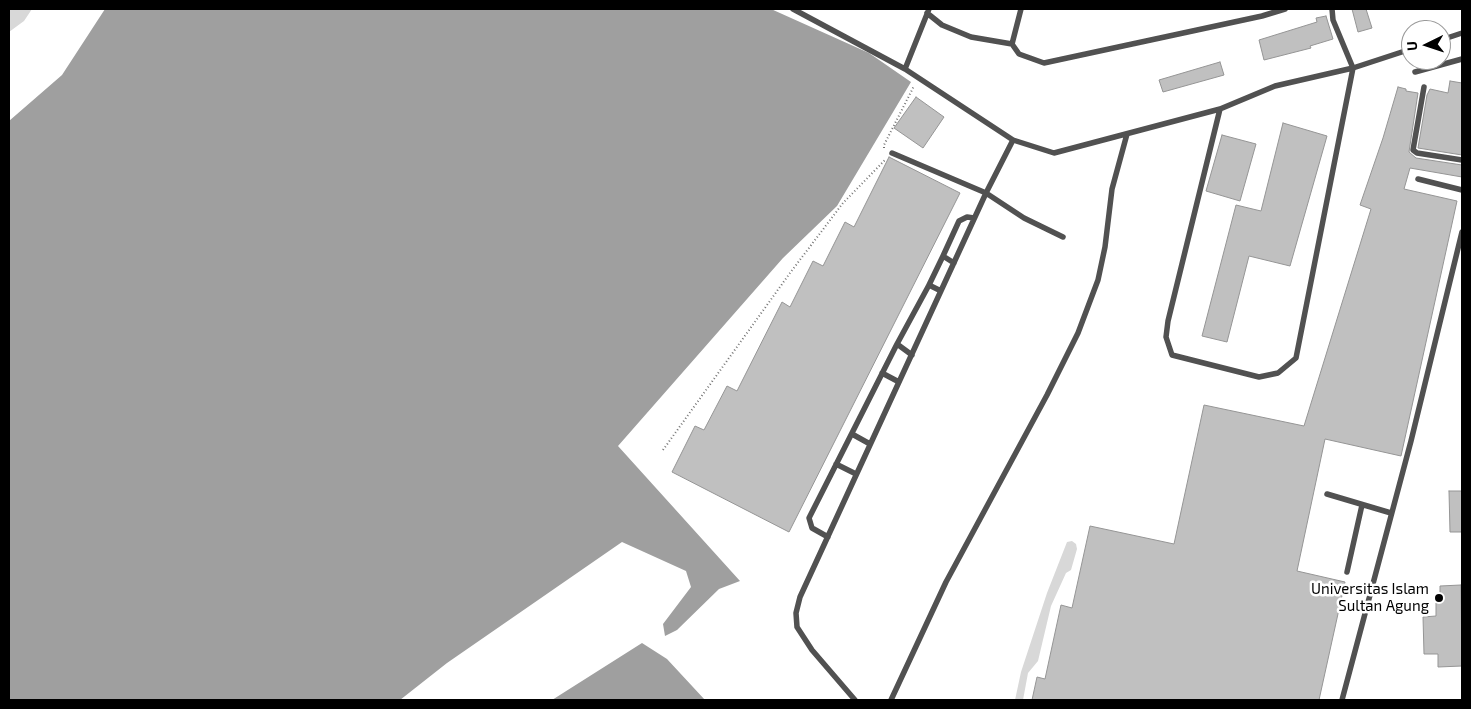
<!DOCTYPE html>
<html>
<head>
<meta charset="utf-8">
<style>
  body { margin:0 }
  #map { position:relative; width:1471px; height:709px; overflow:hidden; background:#fff; font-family:"Exo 2",sans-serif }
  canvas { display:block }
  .frame { position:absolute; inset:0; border:10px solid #000; pointer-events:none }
  .north { position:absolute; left:1401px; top:20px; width:50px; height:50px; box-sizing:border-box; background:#fff; border:1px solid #999; border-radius:50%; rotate:266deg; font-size:14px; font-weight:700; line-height:20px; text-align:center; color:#000 }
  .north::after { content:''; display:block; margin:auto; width:18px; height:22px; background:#000; clip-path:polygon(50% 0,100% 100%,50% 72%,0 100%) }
</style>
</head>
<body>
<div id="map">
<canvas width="1471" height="709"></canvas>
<div class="frame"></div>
<div class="north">U</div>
</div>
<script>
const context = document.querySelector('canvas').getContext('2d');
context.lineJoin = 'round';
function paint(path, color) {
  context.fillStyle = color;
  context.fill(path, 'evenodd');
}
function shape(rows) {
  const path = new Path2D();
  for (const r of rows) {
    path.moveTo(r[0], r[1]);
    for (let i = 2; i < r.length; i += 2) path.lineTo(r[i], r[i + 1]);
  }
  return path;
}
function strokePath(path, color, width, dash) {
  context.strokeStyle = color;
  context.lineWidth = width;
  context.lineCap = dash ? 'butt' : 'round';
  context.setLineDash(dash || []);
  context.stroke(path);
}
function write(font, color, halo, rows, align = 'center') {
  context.font = font + ' "Exo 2",sans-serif';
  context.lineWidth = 5;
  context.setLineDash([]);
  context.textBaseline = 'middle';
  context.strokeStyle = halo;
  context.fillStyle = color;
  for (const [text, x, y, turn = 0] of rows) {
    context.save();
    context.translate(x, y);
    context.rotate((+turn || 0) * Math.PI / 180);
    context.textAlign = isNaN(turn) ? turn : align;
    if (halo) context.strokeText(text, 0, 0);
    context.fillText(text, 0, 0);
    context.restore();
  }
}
const green = shape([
  [9,9,32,9,24,21,9,32],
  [1072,541,1076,544,1077,549,1071,570,1066,573,1051,606,1038,661,1028,673,1023,700,1015,700,1021,672,1047,593,1067,542]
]);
const water = shape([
  [105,9,771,9,869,53,911,82,837,206,783,258,618,446,740,581,719,589,677,630,665,636,663,624,691,587,686,571,622,542,447,663,400,700,9,700,9,121,62,75],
  [642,643,667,659,705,700,552,700]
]);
const building = shape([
  [1352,9,1366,9,1372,28,1358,32,1352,9],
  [1326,16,1333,39,1310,46,1311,48,1264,60,1259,40,1317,22,1316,18,1326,16],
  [1220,62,1224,75,1163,92,1159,80,1220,62],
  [1450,81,1462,83,1462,155,1418,148,1427,95,1430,89,1448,93,1450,81],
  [1398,87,1406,89,1406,91,1418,93,1409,152,1416,158,1462,165,1462,177,1410,168,1404,189,1457,201,1401,456,1325,439,1297,571,1345,582,1319,700,1032,700,1037,677,1045,679,1061,605,1072,608,1090,526,1174,544,1204,405,1304,426,1371,209,1360,205,1383,138,1398,87],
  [916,97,944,117,923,148,894,128,916,97],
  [1283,123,1327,136,1290,266,1249,256,1227,342,1202,336,1236,205,1261,211,1283,123],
  [1222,135,1256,144,1240,201,1206,191,1222,135],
  [889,157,960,193,789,532,672,472,695,426,704,430,727,386,737,391,782,302,790,307,813,261,823,266,845,222,854,227,889,157],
  [1449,491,1462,491,1462,532,1450,532,1449,491],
  [1461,585,1462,666,1438,667,1438,654,1424,654,1423,617,1436,616,1436,603,1440,602,1440,586,1461,585]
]);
const path = shape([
  [884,148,884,145,914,86],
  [663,450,790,273,843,203,886,159]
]);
const service = shape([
  [793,9,905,69],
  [929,9,905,69,1013,140,1054,153,1220,109,1275,86,1353,68,1411,49],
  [1021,9,1012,44,1019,54,1044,63,1262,16,1285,9],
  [927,13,942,25,971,37,1012,44],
  [1441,40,1462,33],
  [1415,72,1462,59],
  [1424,87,1413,150,1417,153,1462,160],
  [1220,109,1168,321,1166,337,1172,355,1259,377,1278,373,1296,358,1353,68,1333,20,1332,9],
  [892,153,986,193,1024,218,1063,237],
  [1418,179,1462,190],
  [954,263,943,256,959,221,967,217,974,218],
  [929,285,943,256],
  [912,355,897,344,929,285,941,291],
  [882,373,899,382],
  [852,434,870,444],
  [836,464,856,474],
  [1327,494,1391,513],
  [828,537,812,528,809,518,897,344],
  [1347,572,1362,505],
  [855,700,812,650,797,627,796,613,800,597,986,193,1013,140],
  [891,700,946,582,1047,395,1078,333,1098,280,1105,247,1112,189,1127,134],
  [1342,700,1411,441,1462,232]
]);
const markers = [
  [1439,598,5,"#000"]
];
const poiNames = [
  ["Universitas Islam",1429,589],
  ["Sultan Agung",1429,606]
];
paint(green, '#d8d8d8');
paint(water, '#9f9f9f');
paint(building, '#c0c0c0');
strokePath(building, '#959595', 1);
strokePath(path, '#737373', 2, [1, 2.5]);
strokePath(service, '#515151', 5.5);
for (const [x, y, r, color] of markers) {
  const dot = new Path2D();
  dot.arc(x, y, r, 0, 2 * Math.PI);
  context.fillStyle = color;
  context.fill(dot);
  strokePath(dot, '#fff', 2);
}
write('15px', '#000', '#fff', poiNames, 'right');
</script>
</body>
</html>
